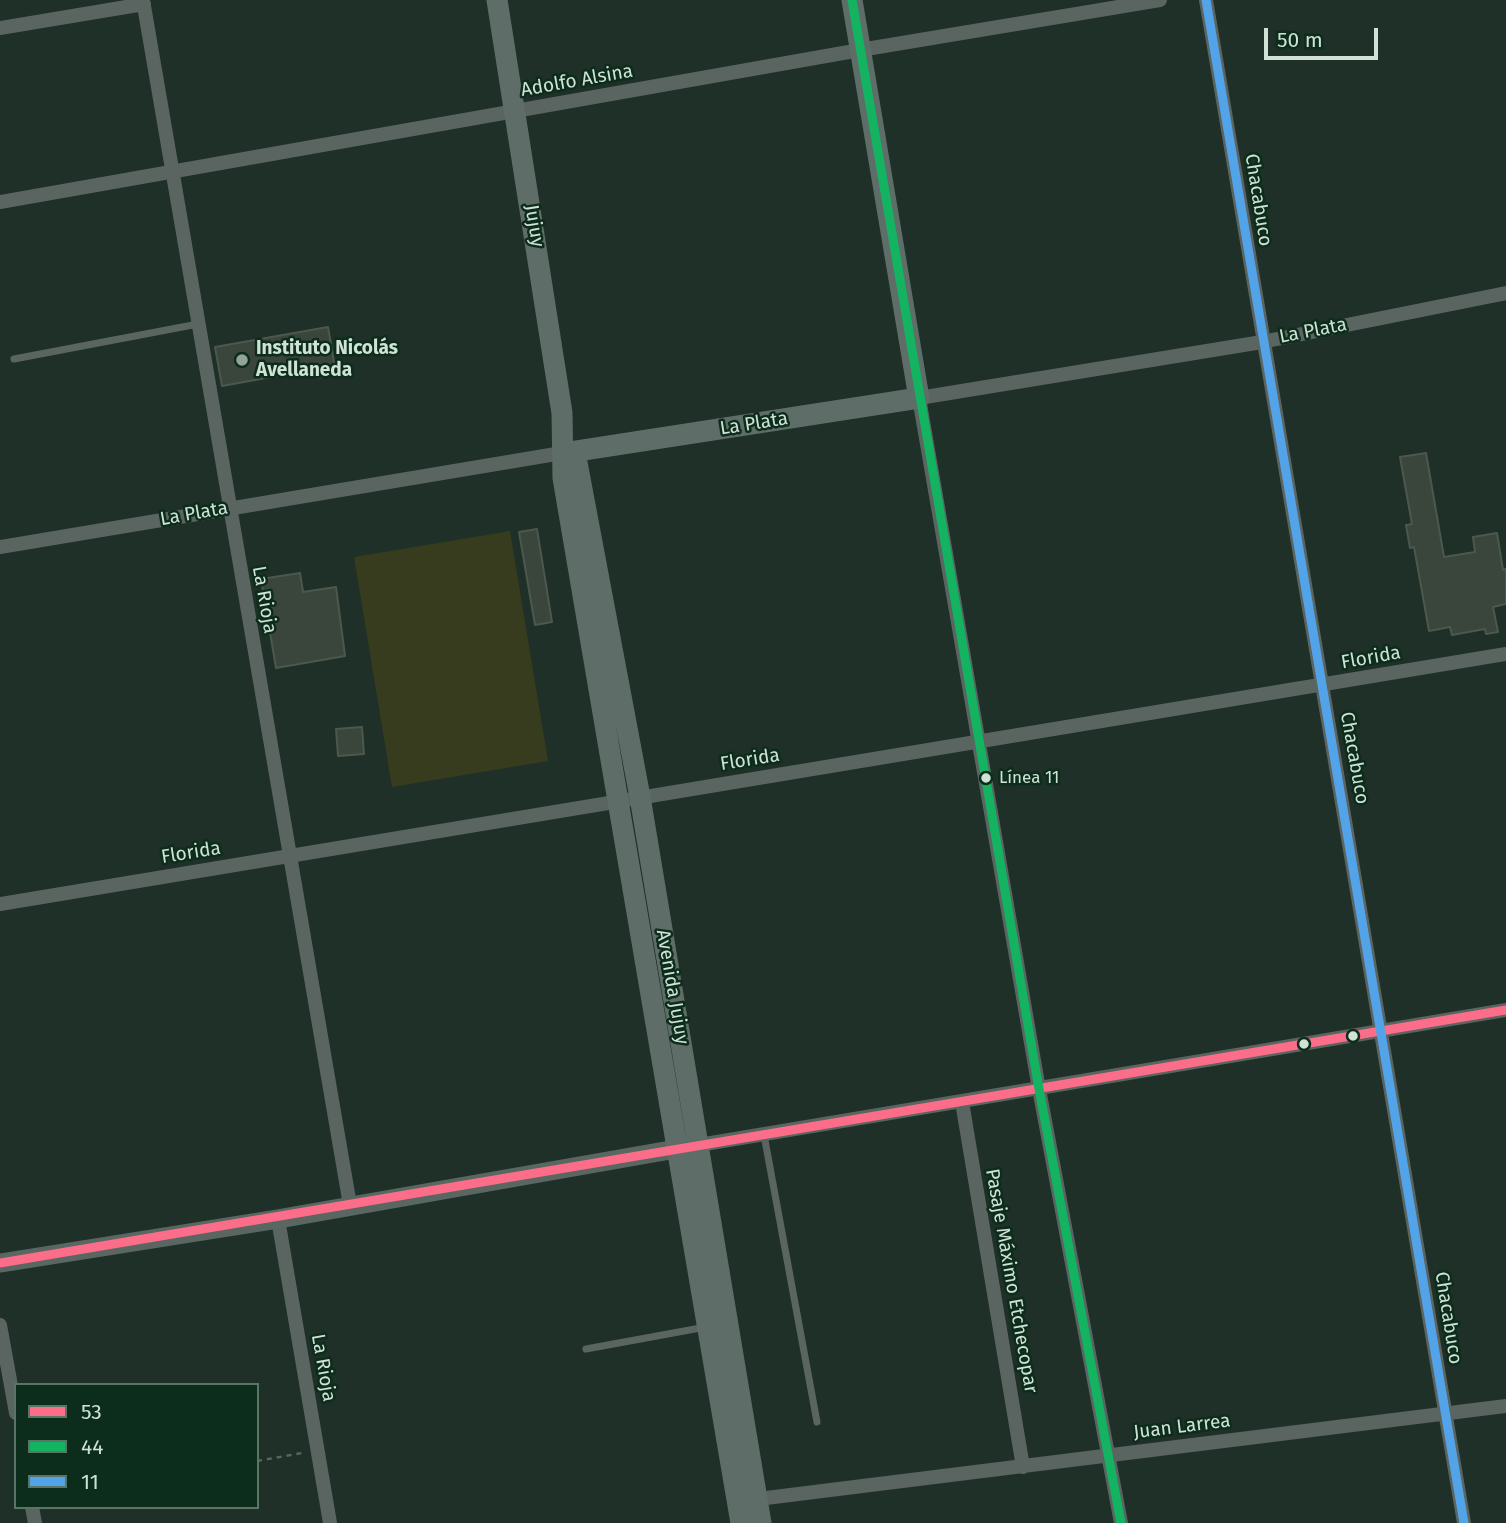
<!DOCTYPE html>
<html>
<head>
<meta charset="utf-8">
<style>
  body { margin:0 }
  #map { position:relative; width:1506px; height:1523px; overflow:hidden; background:#1e3027; font-family:"Fira Sans",sans-serif }
  canvas { display:block }
  .legend { position:absolute; left:14px; top:1383px; width:245px; height:126px; box-sizing:border-box; background:#0c2c1c; border:2px solid #5a7566; margin:0; padding:9px 12px; list-style:none; font-size:21px; color:#d0e2d6 }
  .legend li { display:flex; align-items:center; gap:14px; height:35px }
  .legend b { width:35px; border:2px solid #5a7566 }
  .scale { position:absolute; left:1264px; top:28px; width:114px; height:32px; box-sizing:border-box; border:4px solid #d0e2d6; border-top:0; padding-left:9px; font-size:21px; line-height:24px; white-space:nowrap; color:#d0e2d6; -webkit-text-stroke:5px #0c2c1c; paint-order:stroke }
</style>
</head>
<body>
<div id="map">
<canvas width="1506" height="1523"></canvas>
<ul class="legend">
<li><b style="height:9px;background:#fb6d88"></b>53</li>
<li><b style="height:9px;background:#13b361"></b>44</li>
<li><b style="height:9px;background:#53a3e8"></b>11</li>
</ul>
<div class="scale">50 m</div>
</div>
<script>
const context = document.querySelector('canvas').getContext('2d');
context.lineJoin = 'round';
function paint(path, color) {
  context.fillStyle = color;
  context.fill(path, 'evenodd');
}
function shape(rows) {
  const path = new Path2D();
  for (const r of rows) {
    path.moveTo(r[0], r[1]);
    for (let i = 2; i < r.length; i += 2) path.lineTo(r[i], r[i + 1]);
  }
  return path;
}
function strokePath(path, color, width, dash) {
  context.strokeStyle = color;
  context.lineWidth = width;
  context.lineCap = dash ? 'butt' : 'round';
  context.setLineDash(dash || []);
  context.stroke(path);
}
function write(font, color, halo, rows, align = 'center') {
  context.font = font + ' "Fira Sans",sans-serif';
  context.lineWidth = 5;
  context.setLineDash([]);
  context.textBaseline = 'middle';
  context.strokeStyle = halo;
  context.fillStyle = color;
  for (const [text, x, y, turn = 0] of rows) {
    context.save();
    context.translate(x, y);
    context.rotate((+turn || 0) * Math.PI / 180);
    context.textAlign = isNaN(turn) ? turn : align;
    if (halo) context.strokeText(text, 0, 0);
    context.fillText(text, 0, 0);
    context.restore();
  }
}
const green = shape([
  [510,531,548,761,392,787,354,557]
]);
const building = shape([
  [328,327,336,374,318,378,316,369,222,386,215,347,328,327],
  [1426,453,1444,557,1475,552,1473,537,1497,533,1503,570,1506,569,1506,604,1493,607,1498,632,1486,634,1485,629,1452,635,1450,627,1429,631,1414,547,1410,548,1406,525,1412,524,1400,457,1426,453],
  [537,529,552,622,535,625,519,532,537,529],
  [300,573,303,592,336,587,345,656,276,668,261,579,300,573],
  [362,727,364,754,338,756,336,729,362,727]
]);
const path = shape([
  [257,1461,302,1453]
]);
const lane = shape([
  [14,359,198,324],
  [764,1135,817,1422],
  [586,1349,706,1327]
]);
const street = shape([
  [143,0,350,1205],
  [1206,0,1464,1523],
  [0,28,144,4],
  [0,202,860,50,1160,0],
  [0,547,562,453],
  [0,904,1506,654],
  [962,1102,1023,1467],
  [699,1145,1506,1010],
  [278,1219,330,1523],
  [0,1325,16,1413],
  [750,1500,1506,1406],
  [32,1507,35,1523],
  [1121,1523,1039,1089,919,398,1262,342,1506,293]
]);
const secondary = shape([
  [0,1263,278,1219,693,1146]
]);
const primary = shape([
  [497,0,562,413,563,478,741,1523],
  [575,452,640,797,761,1523],
  [564,453,919,398,852,0]
]);
const bus1 = shape([
  [0,1263,1506,1010]
]);
const bus2 = shape([
  [852,0,1039,1089,1121,1523]
]);
const bus3 = shape([
  [1206,0,1464,1523]
]);
const markers = [
  [242,360,7,"#92a499"],
  [986,778,6,"#d0e2d6"],
  [1353,1036,6,"#d0e2d6"],
  [1304,1044,6,"#d0e2d6"]
];
const busNames = [
  ["Línea 11",999,778]
];
const streetNames = [
  ["Adolfo Alsina",577,81,-10],
  ["Chacabuco",1258,200,81],
  ["Jujuy",534,226,81],
  ["La Plata",1313,331,-11],
  ["La Plata",754,424,-9],
  ["La Plata",194,514,-10],
  ["La Rioja",264,600,80],
  ["Florida",1371,658,-10],
  ["Chacabuco",1354,758,80],
  ["Florida",750,760,-9],
  ["Florida",191,853,-9],
  ["Avenida Jujuy",672,987,80],
  ["Pasaje Máximo Etchecopar",1011,1281,80],
  ["Chacabuco",1448,1318,81],
  ["La Rioja",323,1368,80],
  ["Juan Larrea",1182,1427,-7]
];
const poiNames = [
  ["Instituto Nicolás",256,349],
  ["Avellaneda",256,371]
];
paint(green, '#373c1f');
paint(building, '#3a453c');
strokePath(building, '#4c584e', 2);
strokePath(path, '#5a6660', 2.5, [5, 5]);
strokePath(lane, '#5a6461', 7);
strokePath(street, '#5a6461', 14);
strokePath(secondary, '#596662', 19);
strokePath(primary, '#5f6d69', 21);
strokePath(bus1, '#fb6d88', 9);
strokePath(bus2, '#13b361', 9);
strokePath(bus3, '#53a3e8', 9);
for (const [x, y, r, color] of markers) {
  const dot = new Path2D();
  dot.arc(x, y, r, 0, 2 * Math.PI);
  context.fillStyle = color;
  context.fill(dot);
  strokePath(dot, '#0c2c1c', 2.5);
}
write('17px', '#d0e2d6', '#0c2c1c', busNames, 'left');
write('19px', '#d0e2d6', '#0c2c1c', streetNames);
write('bold 19px', '#d0e2d6', '#0c2c1c', poiNames, 'left');
</script>
</body>
</html>
